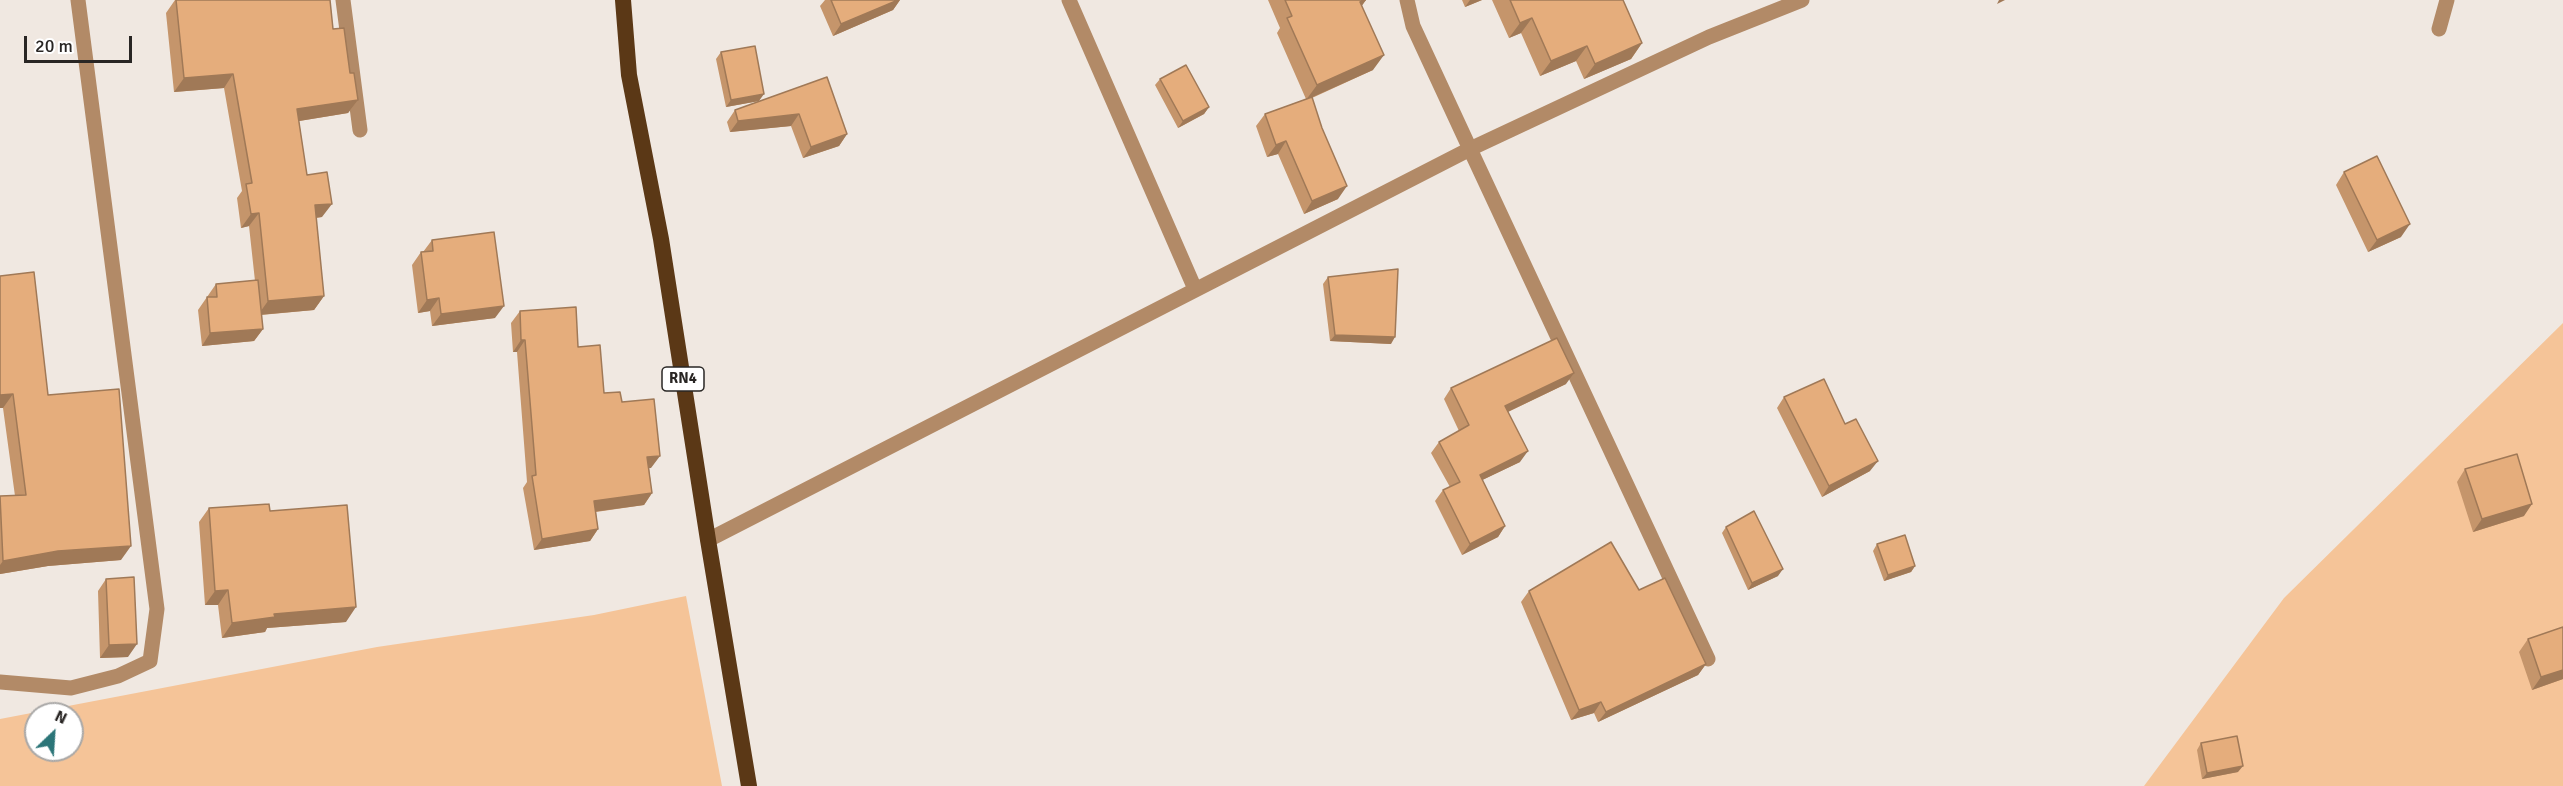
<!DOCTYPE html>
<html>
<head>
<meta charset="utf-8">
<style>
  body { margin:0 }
  #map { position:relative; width:2563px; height:786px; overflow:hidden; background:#f0e8e1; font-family:Signika,sans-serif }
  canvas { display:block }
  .north { position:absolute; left:24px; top:702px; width:60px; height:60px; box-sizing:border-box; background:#fff; border:2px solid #a9a8a7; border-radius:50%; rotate:25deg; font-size:16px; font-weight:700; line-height:24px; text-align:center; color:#292624 }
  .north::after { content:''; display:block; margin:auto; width:21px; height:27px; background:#2b7578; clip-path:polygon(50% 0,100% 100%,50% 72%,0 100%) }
  .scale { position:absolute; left:24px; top:36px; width:108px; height:27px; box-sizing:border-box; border:3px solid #292624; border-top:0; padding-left:8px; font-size:18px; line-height:21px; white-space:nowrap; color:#292624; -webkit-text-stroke:4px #fff; paint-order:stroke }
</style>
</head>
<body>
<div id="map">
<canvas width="2563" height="786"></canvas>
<div class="north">N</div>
<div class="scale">20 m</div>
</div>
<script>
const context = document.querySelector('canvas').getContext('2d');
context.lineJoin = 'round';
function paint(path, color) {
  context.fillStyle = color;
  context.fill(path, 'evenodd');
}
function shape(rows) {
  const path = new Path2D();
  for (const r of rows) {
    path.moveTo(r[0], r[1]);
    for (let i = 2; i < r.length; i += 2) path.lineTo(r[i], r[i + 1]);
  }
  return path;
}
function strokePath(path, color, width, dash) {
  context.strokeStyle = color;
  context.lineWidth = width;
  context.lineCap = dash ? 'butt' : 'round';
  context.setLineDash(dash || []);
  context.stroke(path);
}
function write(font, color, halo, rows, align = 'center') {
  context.font = font + ' Signika,sans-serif';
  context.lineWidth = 4.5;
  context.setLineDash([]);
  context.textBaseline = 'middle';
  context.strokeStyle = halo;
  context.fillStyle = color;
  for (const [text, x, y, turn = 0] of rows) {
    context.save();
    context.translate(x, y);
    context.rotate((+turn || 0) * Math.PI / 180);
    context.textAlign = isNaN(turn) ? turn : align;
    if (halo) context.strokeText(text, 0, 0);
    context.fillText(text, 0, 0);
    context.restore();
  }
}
const green = shape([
  [2563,323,2563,786,2144,786,2284,598],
  [686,596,722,786,0,786,0,719,377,647,594,615],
  [36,714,72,714,72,750,36,750]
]);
const minor = shape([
  [343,0,360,130],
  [1069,0,1195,289],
  [1407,0,1413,26,1470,149,1708,659],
  [2439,29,2447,0],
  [708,540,1470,149,1709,37,1802,0],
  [0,682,71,688,118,676,150,661,157,609,78,0]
]);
const trunk = shape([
  [623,0,629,75,661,239,708,540,749,786]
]);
const wall = shape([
  [175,0,330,0,333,29,350,73,358,100,348,113,299,121,307,175,322,217,316,218,324,296,314,310,261,315,263,329,254,341,202,346,198,310,216,284,255,281,249,226,241,228,237,198,242,191,224,88,174,92,166,13],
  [825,0,900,0,893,10,833,36,820,6],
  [1268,0,1366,0,1361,6,1373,70,1312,98,1338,199,1304,214,1278,154,1267,157,1256,126,1265,114,1306,99,1277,33,1280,28],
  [1462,0,1482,0,1465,7],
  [1492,0,1623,0,1642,43,1631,59,1584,79,1576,61,1540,76,1521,33,1509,38],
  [721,52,759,101,726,107,716,59],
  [827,77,847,134,839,146,803,158,791,126,730,132,727,122,735,110],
  [1160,79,1209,107,1204,114,1178,128,1155,85],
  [2344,172,2401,237,2368,252,2336,185],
  [432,240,495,318,432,326,430,311,418,313,412,265,421,252,423,252],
  [0,276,48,395,121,560,48,566,0,574,0,584,0,496,15,496,3,408],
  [1328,277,1391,344,1330,341,1323,284],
  [520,311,578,347,604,393,622,402,651,468,649,468,652,493,644,505,596,512,598,529,590,541,534,550,523,488,527,482,517,352,513,352,511,323],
  [1566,384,1508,412,1520,462,1482,480,1505,526,1498,537,1462,555,1435,501,1443,490,1450,487,1431,453,1439,442,1459,431,1444,399,1451,388],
  [1784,397,1845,424,1870,471,1822,497,1777,408],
  [2465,469,2524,516,2473,532,2457,482],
  [209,508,270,511,346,622,267,628,265,632,222,638,218,605,205,605,199,522],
  [1726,527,1778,576,1748,590,1722,533],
  [1877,544,1915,566,1911,572,1884,581,1873,551],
  [106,579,128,657,100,658,98,591],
  [1639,590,1706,664,1698,675,1598,722,1594,713,1571,720,1521,602,1529,591],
  [2563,627,2563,679,2532,690,2519,652,2528,639],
  [2201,743,2238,772,2202,779,2197,750]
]);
const shadedWall = shape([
  [898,0,900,0,893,10,833,36,841,24],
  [1365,0,1366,0,1356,14,1360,2],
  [1470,0,1482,0,1465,7],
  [1999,0,2005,0,1997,4],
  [1532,18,1521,33,1509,38,1520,23],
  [1642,43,1631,59,1584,79,1595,64],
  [1587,46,1576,61,1540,76,1551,61],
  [1384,55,1373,70,1306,100,1317,85],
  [233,74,224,88,174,92,184,78],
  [764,94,759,101,726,107,731,100],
  [358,100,348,113,287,123,297,109],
  [1209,107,1204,114,1178,128,1183,121],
  [799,114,791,126,730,132,738,121],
  [847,134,839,146,803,158,811,147],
  [1286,141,1278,154,1267,157,1276,145],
  [1347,186,1338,199,1304,214,1312,201],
  [332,204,322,217,305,219,315,205],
  [259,213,249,226,241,228,251,214],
  [2410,224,2401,237,2368,252,2377,240],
  [324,296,314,310,258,315,268,301],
  [439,298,430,311,418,313,427,300],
  [504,306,495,318,432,326,441,314],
  [263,329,254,341,202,346,210,333],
  [1335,335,1395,337,1391,344,1330,341],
  [521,340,525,340,517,352,513,352],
  [1574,373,1566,384,1497,417,1505,406],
  [13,394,3,408,0,408,0,395],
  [1528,451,1520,462,1472,485,1480,475],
  [660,456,651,468,639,469,647,457],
  [1878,461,1870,471,1822,497,1829,486],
  [652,493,644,505,585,513,594,501],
  [2532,504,2524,516,2473,532,2482,519],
  [1505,526,1498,537,1462,555,1470,544],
  [598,529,590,541,534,550,542,539],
  [131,546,121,560,48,566,0,574,0,565,3,561,58,551],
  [1915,566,1911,572,1884,581,1888,575],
  [1783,569,1778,576,1748,590,1752,583],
  [228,590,218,605,205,605,215,591],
  [356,607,346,622,267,628,265,632,222,638,232,623,274,614],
  [137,644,128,657,100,658,109,645],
  [1706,664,1698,675,1598,722,1606,712],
  [2563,670,2563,679,2532,690,2541,677],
  [1601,702,1594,713,1571,720,1579,710],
  [2243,766,2238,772,2202,779,2207,773]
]);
const building = shape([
  [176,0,330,0,333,29,344,28,350,73,354,73,358,100,297,109,307,175,327,172,332,204,315,205,324,296,268,301,259,213,251,214,246,184,252,183,233,74,184,78,176,0],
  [831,0,898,0,841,24,831,0],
  [1285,0,1365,0,1360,2,1384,55,1317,85,1287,18,1292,16,1285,0],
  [1510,0,1623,0,1642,43,1595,64,1587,46,1551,61,1532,18,1520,23,1510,0],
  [755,46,764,94,731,100,721,52,755,46],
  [1186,65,1209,107,1183,121,1160,79,1186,65],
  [827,77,847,134,811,147,799,114,738,121,735,110,827,77],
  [1312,97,1322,128,1347,186,1312,201,1286,141,1276,145,1265,114,1312,97],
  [2377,156,2410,224,2377,240,2344,172,2377,156],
  [494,232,504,306,441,314,439,298,427,300,421,252,433,251,432,240,494,232],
  [1398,269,1395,337,1335,335,1328,277,1398,269],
  [34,272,48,395,119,389,131,546,58,551,3,561,0,496,26,495,13,394,0,395,0,276,34,272],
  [258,280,263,329,210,333,207,297,217,297,216,284,258,280],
  [576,307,578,347,600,345,604,393,620,392,622,402,654,399,660,456,647,457,652,493,594,501,598,529,542,539,532,476,536,475,525,340,521,340,520,311,576,307],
  [1557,338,1574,373,1505,406,1528,451,1480,475,1505,526,1470,544,1443,490,1460,482,1439,442,1469,425,1451,388,1557,338],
  [1824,379,1845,424,1856,419,1878,461,1829,486,1784,397,1824,379],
  [2517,454,2532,504,2482,519,2465,469,2517,454],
  [269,504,270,511,347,505,356,607,274,614,275,617,232,623,228,590,215,591,209,508,269,504],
  [1754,511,1783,569,1752,583,1726,527,1754,511],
  [1905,535,1915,566,1888,575,1877,544,1905,535],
  [1611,542,1639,590,1665,578,1706,664,1606,712,1601,702,1579,710,1529,591,1611,542],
  [134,577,137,644,109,645,106,579,134,577],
  [2563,627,2563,670,2541,677,2528,639,2563,627],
  [2237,736,2243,766,2207,773,2201,743,2237,736]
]);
const shields = [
  [683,379,42]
];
const shieldNames = [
  ["RN4",683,379]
];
paint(green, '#f5c498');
strokePath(minor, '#b28a67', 15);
strokePath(trunk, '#5b3816', 16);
paint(wall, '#c5956b');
paint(shadedWall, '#a07957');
paint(building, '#e5ad7c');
strokePath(building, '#a07957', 1.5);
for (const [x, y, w] of shields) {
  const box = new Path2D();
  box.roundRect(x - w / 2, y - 12, w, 24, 4.5);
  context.fillStyle = '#fff';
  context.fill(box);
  strokePath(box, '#292624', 1.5);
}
write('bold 15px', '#292624', null, shieldNames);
</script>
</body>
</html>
